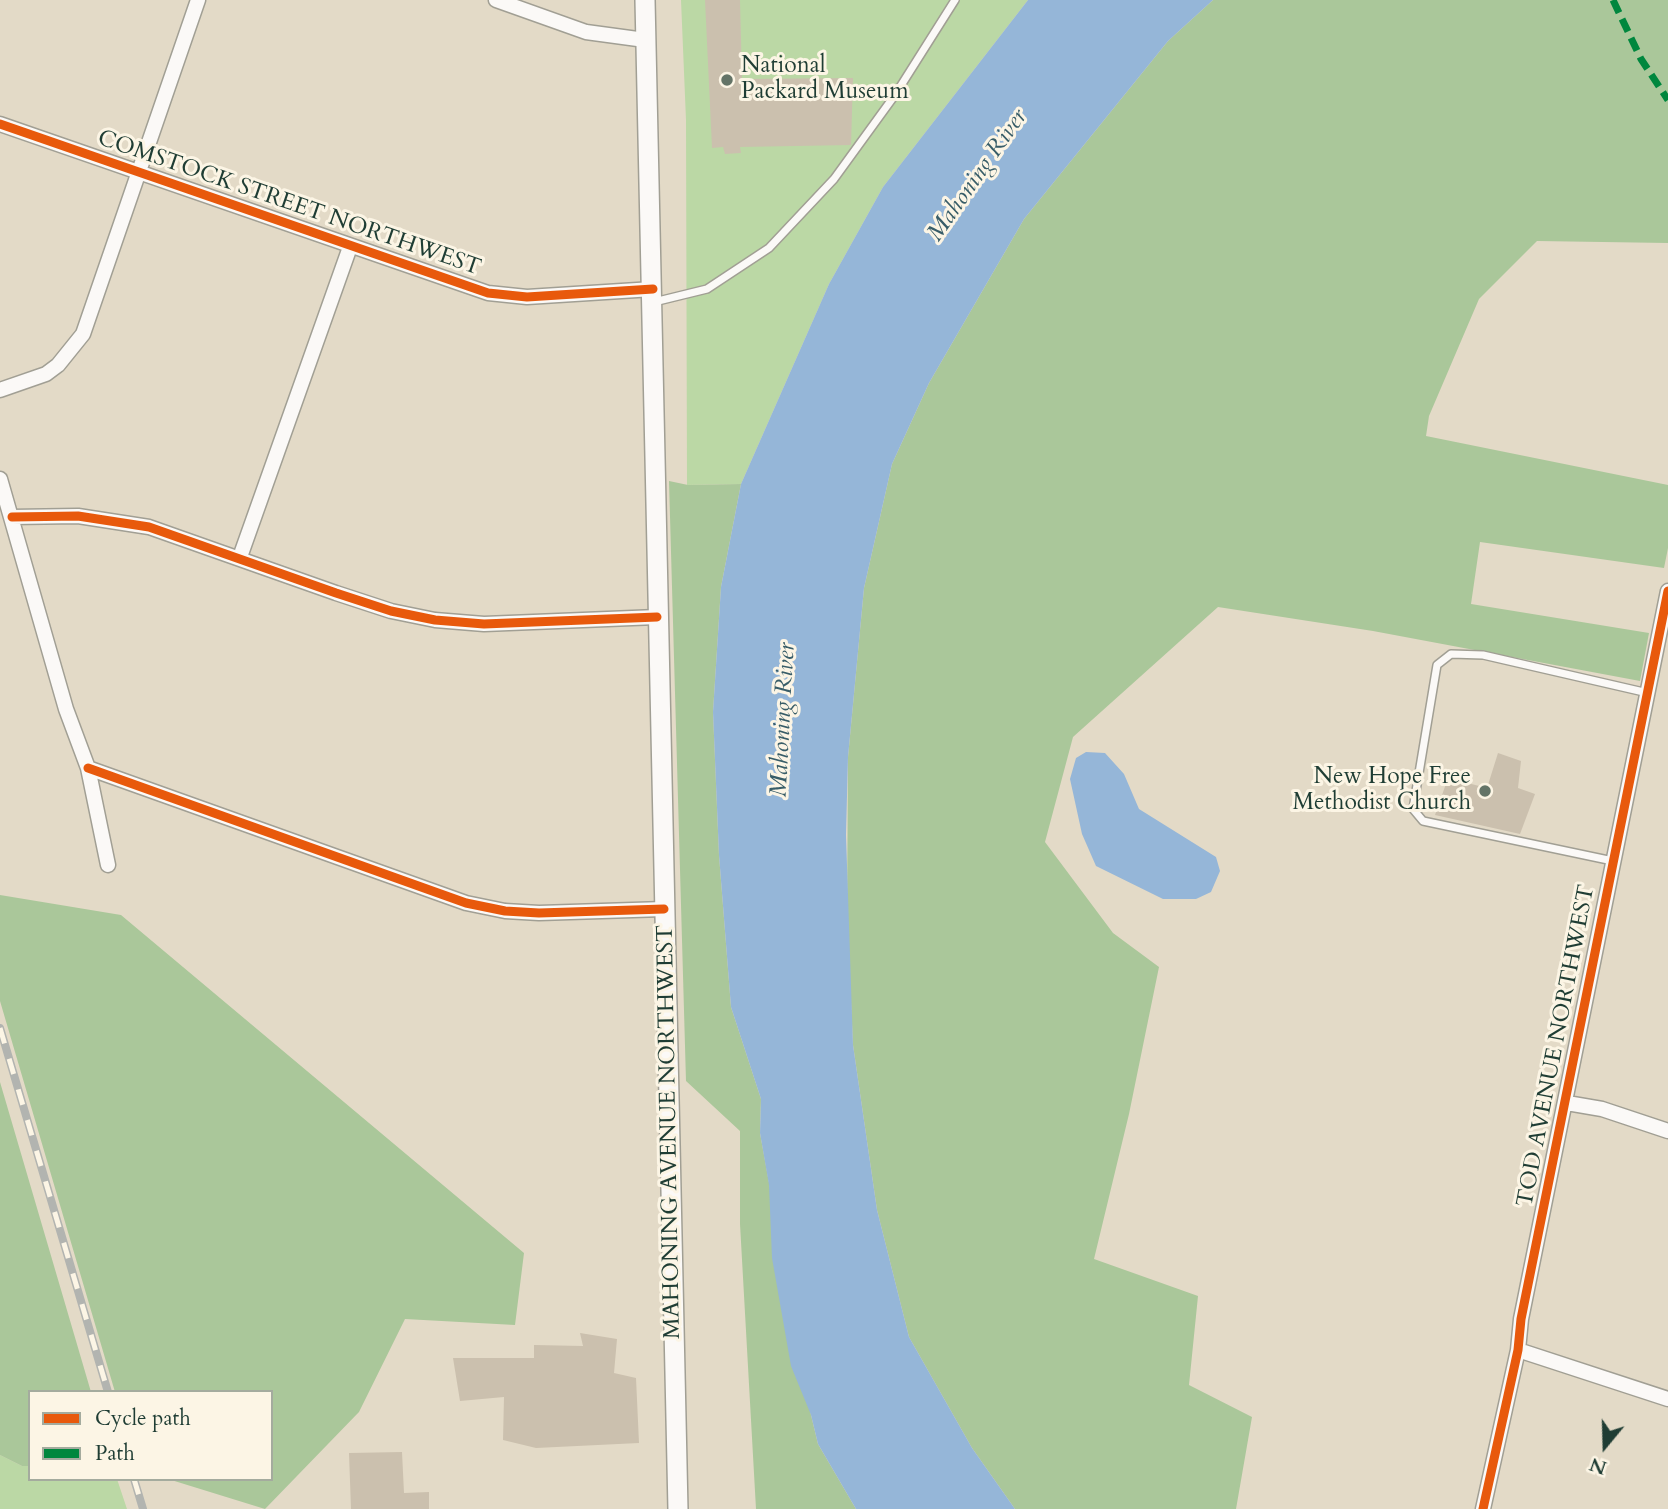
<!DOCTYPE html>
<html>
<head>
<meta charset="utf-8">
<style>
  body { margin:0 }
  #map { position:relative; width:1668px; height:1509px; overflow:hidden; background:#e3dac7; font-family:Cardo,serif }
  canvas { display:block }
  .legend { position:absolute; left:28px; top:1390px; width:245px; height:91px; box-sizing:border-box; background:#fcf5e5; border:2px solid #a4ab9e; margin:0; padding:9px 12px; list-style:none; font-size:21px; color:#1f3d34 }
  .legend li { display:flex; align-items:center; gap:14px; height:35px }
  .legend b { width:35px; border:2px solid #a4ab9e }
  .north { position:absolute; left:1570px; top:1411px; width:70px; height:70px; -webkit-text-stroke:5px #fcf5e5; paint-order:stroke; rotate:199deg; font-size:19px; font-weight:700; line-height:28px; text-align:center; color:#1f3d34 }
  .north::after { content:''; display:block; margin:auto; width:24px; height:32px; background:#1f3d34; clip-path:polygon(50% 0,100% 100%,50% 72%,0 100%) }
</style>
</head>
<body>
<div id="map">
<canvas width="1668" height="1509"></canvas>
<ul class="legend">
<li><b style="height:9px;background:#e8590c"></b>Cycle path</li>
<li><b style="height:9px;background:#00873e"></b>Path</li>
</ul>
<div class="north">N</div>
</div>
<script>
const context = document.querySelector('canvas').getContext('2d');
context.lineJoin = 'round';
function paint(path, color) {
  context.fillStyle = color;
  context.fill(path, 'evenodd');
}
function shape(rows) {
  const path = new Path2D();
  for (const r of rows) {
    path.moveTo(r[0], r[1]);
    for (let i = 2; i < r.length; i += 2) path.lineTo(r[i], r[i + 1]);
  }
  return path;
}
function strokePath(path, color, width, dash) {
  context.strokeStyle = color;
  context.lineWidth = width;
  context.lineCap = dash ? 'butt' : 'round';
  context.setLineDash(dash || []);
  context.stroke(path);
}
function write(font, color, halo, rows, align = 'center') {
  context.font = font + ' Cardo,serif';
  context.lineWidth = 6;
  context.setLineDash([]);
  context.textBaseline = 'middle';
  context.strokeStyle = halo;
  context.fillStyle = color;
  for (const [text, x, y, turn = 0] of rows) {
    context.save();
    context.translate(x, y);
    context.rotate((+turn || 0) * Math.PI / 180);
    context.textAlign = isNaN(turn) ? turn : align;
    if (halo) context.strokeText(text, 0, 0);
    context.fillText(text, 0, 0);
    context.restore();
  }
}
const green = shape([
  [681,0,1028,0,883,187,829,284,741,484,687,485,686,120],
  [0,1455,22,1466,30,1466,30,1479,117,1479,127,1509,0,1509]
]);
const forest = shape([
  [1213,0,1668,0,1668,243,1537,241,1479,299,1429,416,1426,436,1668,485,1668,548,1664,568,1480,542,1471,604,1649,633,1640,681,1373,631,1218,607,1073,737,1045,842,1113,933,1159,967,1129,1114,1094,1259,1198,1296,1189,1385,1252,1417,1236,1509,1015,1509,972,1448,909,1337,877,1210,853,1045,847,917,848,757,864,588,892,464,929,383,1024,219,1168,41],
  [669,481,688,485,741,484,721,587,713,712,719,855,731,1007,761,1099,760,1133,811,1415,818,1444,856,1509,756,1509,740,1224,740,1131,686,1081],
  [0,895,121,915,524,1253,515,1325,405,1319,359,1412,265,1509,168,1479,271,1479,271,1392,115,1392,0,1001],
  [0,1082,91,1392,30,1392,30,1466,22,1466,0,1455]
]);
const water = shape([
  [1028,0,1213,0,1168,41,1024,219,929,383,892,464,864,588,848,757,846,835,853,1045,877,1210,909,1337,972,1448,1015,1509,856,1509,818,1444,811,1415,791,1366,772,1258,769,1185,760,1133,761,1099,731,1007,719,855,713,712,721,587,741,484,829,284,883,187],
  [1086,752,1105,753,1124,774,1139,809,1216,857,1220,871,1211,892,1196,899,1163,899,1096,866,1082,834,1070,779,1076,758]
]);
const building = shape([
  [705,0,740,0,742,79,853,78,851,145,740,147,741,153,725,154,723,147,712,148],
  [1498,753,1521,761,1518,788,1535,794,1520,834,1435,815,1448,778,1487,788],
  [580,1333,617,1339,614,1373,636,1378,639,1443,536,1448,503,1440,504,1397,460,1401,453,1358,534,1358,534,1345,583,1346],
  [402,1452,404,1493,429,1492,429,1509,351,1509,349,1453]
]);
const lane = shape([
  [654,302,707,289,769,248,834,179,895,95,955,0],
  [1613,861,1423,821,1413,809,1437,665,1451,654,1483,655,1648,693]
]);
const street = shape([
  [496,0,586,32,645,40],
  [0,124,488,293,527,297,653,289],
  [0,390,46,374,58,365,83,334,198,0],
  [0,479,66,709,88,768,108,865],
  [12,517,78,516,149,527,336,593,391,611,435,620,484,624,657,617],
  [240,557,350,247],
  [88,768,466,903,505,911,539,913,664,909],
  [1567,1103,1602,1109,1668,1131],
  [1518,1350,1668,1399],
  [1483,1509,1518,1350,1521,1319,1668,591]
]);
const secondary = shape([
  [645,0,678,1509]
]);
const rail = shape([
  [0,1028,108,1392],
  [134,1479,143,1509]
]);
const quiet = shape([
  [1613,0,1641,59,1668,100]
]);
const cycleway = shape([
  [0,124,488,293,527,297,653,289],
  [12,517,78,516,149,527,336,593,391,611,435,620,484,624,657,617],
  [88,768,466,903,505,911,539,913,664,909],
  [1483,1509,1518,1350,1521,1319,1668,591]
]);
const markers = [
  [727,80,7,"#647467"],
  [1485,791,7,"#647467"]
];
const poiNames = [
  ["National",741,67],
  ["Packard Museum",741,93],
  ["New Hope Free",1471,778,"right"],
  ["Methodist Church",1471,804,"right"]
];
const streetNames = [
  ["COMSTOCK STREET NORTHWEST",289,204,19],
  ["TOD AVENUE NORTHWEST",1557,1046,-79],
  ["MAHONING AVENUE NORTHWEST",670,1132,-91]
];
const waterNames = [
  ["Mahoning River",978,176,-55],
  ["Mahoning River",784,720,-87]
];
paint(green, '#bbd8a5');
paint(forest, '#aac79a');
paint(water, '#95b6d8');
paint(building, '#cbc0ae');
strokePath(lane, '#a19f94', 10);
strokePath(street, '#a19f94', 17);
strokePath(secondary, '#a19f94', 22);
strokePath(lane, '#fbf9f7', 7);
strokePath(street, '#fbf9f7', 14);
strokePath(secondary, '#fbf9f7', 19);
strokePath(rail, '#b2b4b0', 8);
strokePath(rail, '#fcf5e5', 5, [16]);
strokePath(quiet, '#00873e', 7, [14, 7]);
strokePath(cycleway, '#e8590c', 9);
for (const [x, y, r, color] of markers) {
  const dot = new Path2D();
  dot.arc(x, y, r, 0, 2 * Math.PI);
  context.fillStyle = color;
  context.fill(dot);
  strokePath(dot, '#fcf5e5', 2.5);
}
write('23px', '#1f3d34', '#fcf5e5', poiNames, 'left');
write('23px', '#1f3d34', '#fcf5e5', streetNames);
write('italic 24px', '#385d68', '#fcf5e5', waterNames);
</script>
</body>
</html>
